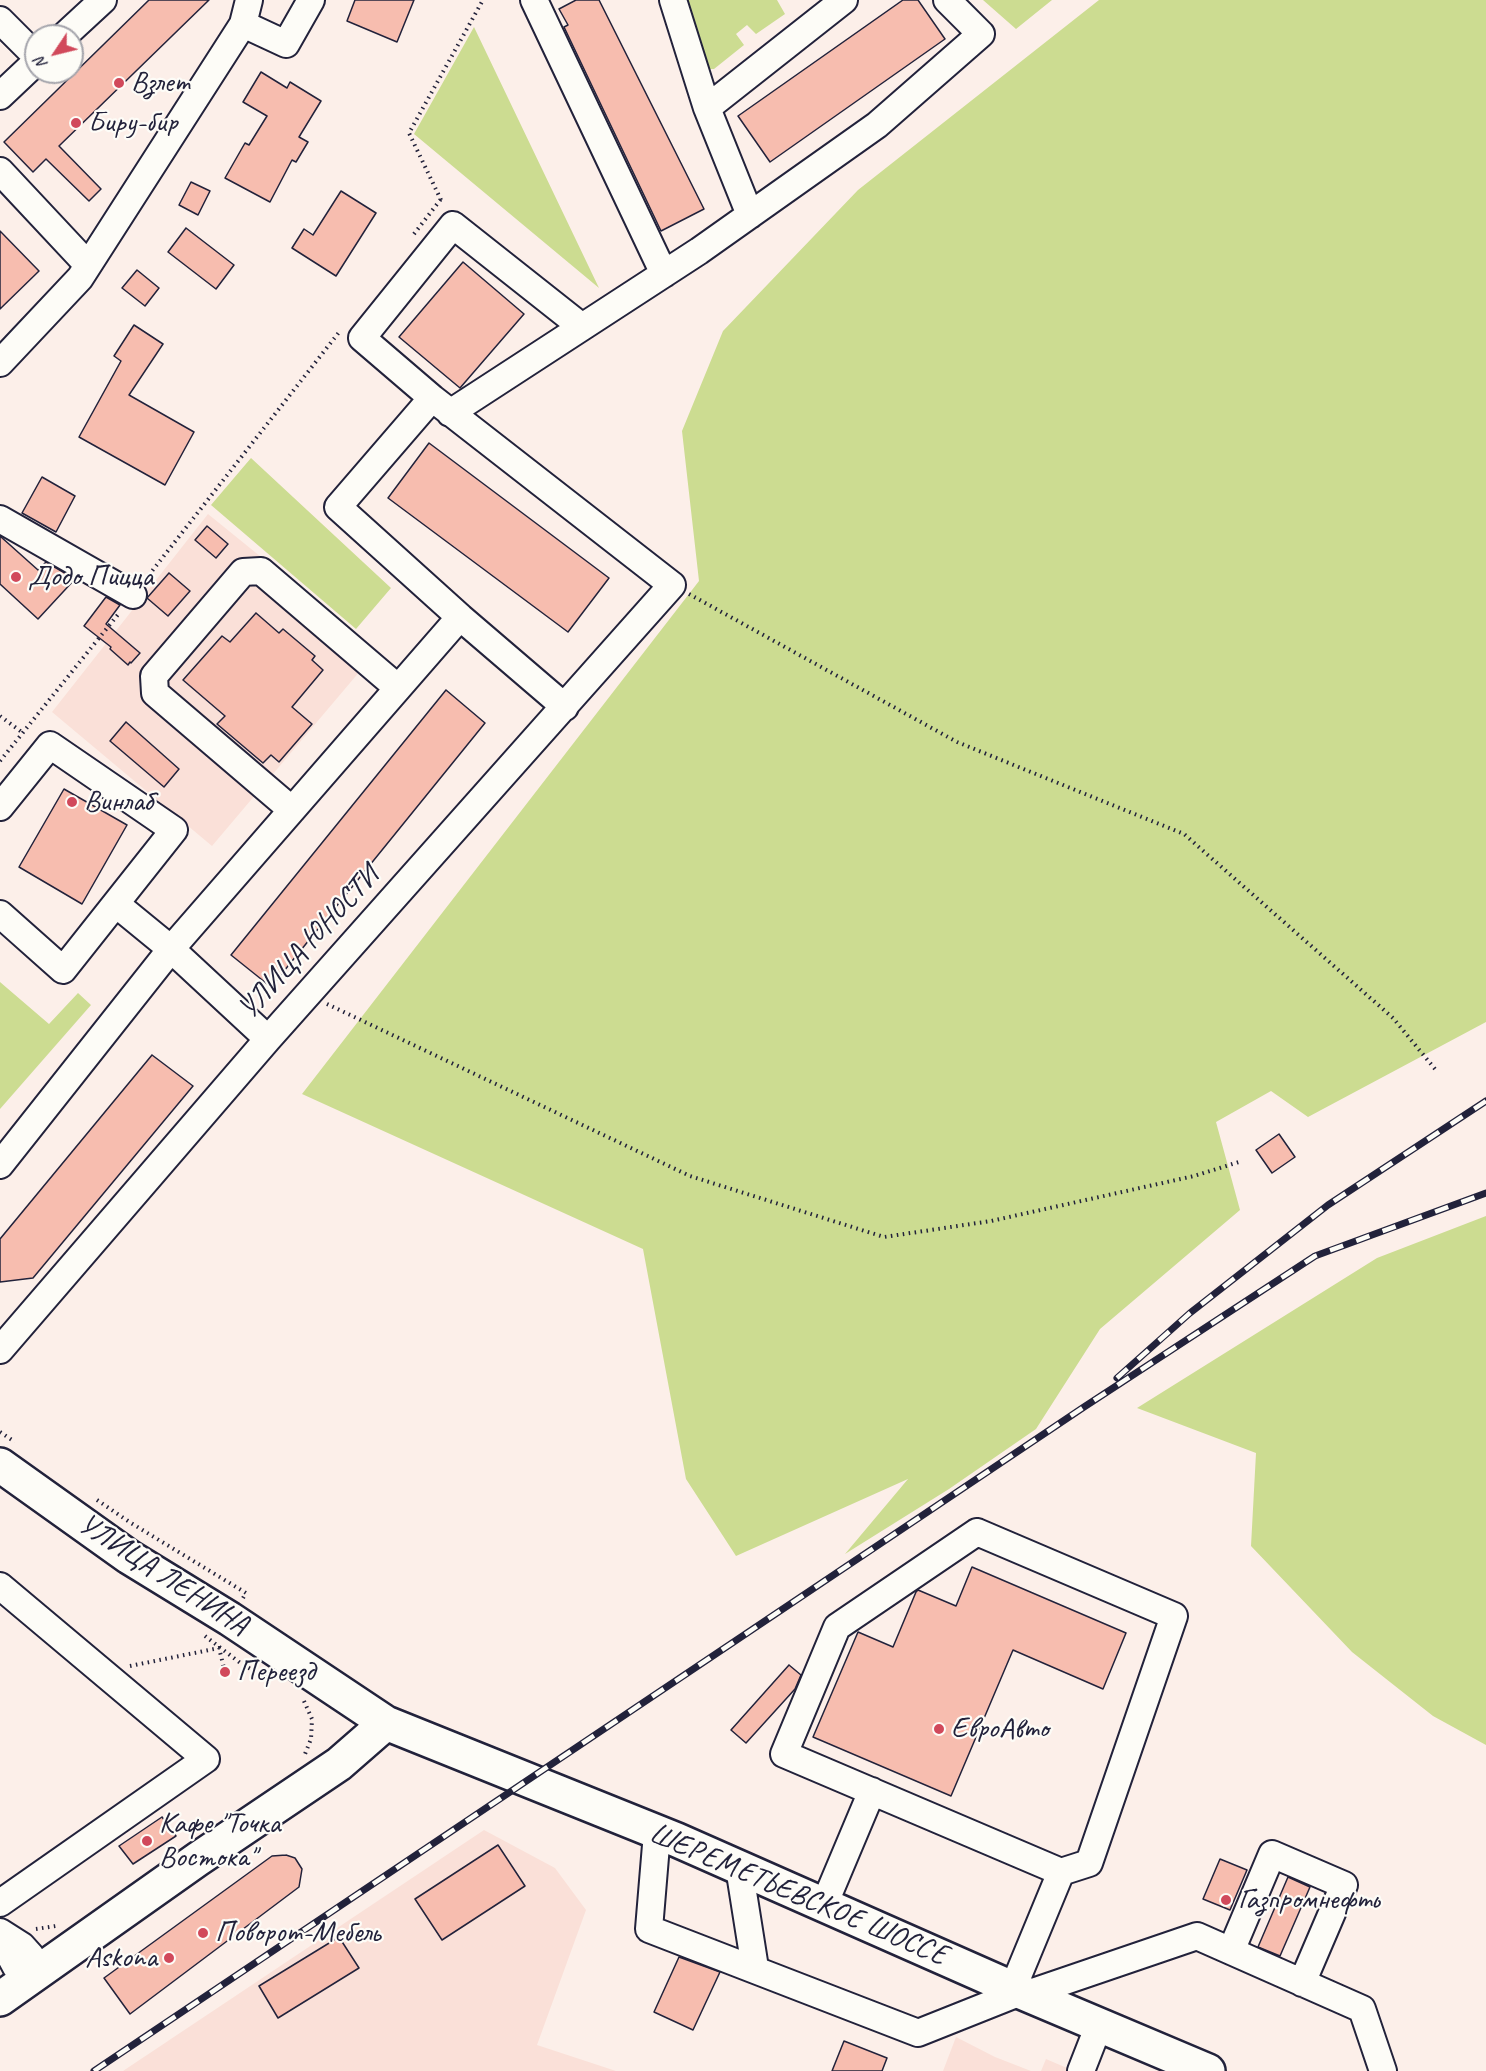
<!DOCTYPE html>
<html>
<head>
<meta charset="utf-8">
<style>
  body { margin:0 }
  #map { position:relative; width:1486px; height:2071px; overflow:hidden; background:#fcefe9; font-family:Caveat,sans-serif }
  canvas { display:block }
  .north { position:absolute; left:24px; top:24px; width:60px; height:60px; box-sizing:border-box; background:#fdfcf7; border:2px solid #a5a5ac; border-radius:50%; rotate:235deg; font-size:16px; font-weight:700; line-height:24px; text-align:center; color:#22223b }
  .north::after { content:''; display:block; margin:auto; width:21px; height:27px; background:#d1495b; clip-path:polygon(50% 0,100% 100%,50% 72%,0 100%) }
</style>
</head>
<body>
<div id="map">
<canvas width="1486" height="2071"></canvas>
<div class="north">N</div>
</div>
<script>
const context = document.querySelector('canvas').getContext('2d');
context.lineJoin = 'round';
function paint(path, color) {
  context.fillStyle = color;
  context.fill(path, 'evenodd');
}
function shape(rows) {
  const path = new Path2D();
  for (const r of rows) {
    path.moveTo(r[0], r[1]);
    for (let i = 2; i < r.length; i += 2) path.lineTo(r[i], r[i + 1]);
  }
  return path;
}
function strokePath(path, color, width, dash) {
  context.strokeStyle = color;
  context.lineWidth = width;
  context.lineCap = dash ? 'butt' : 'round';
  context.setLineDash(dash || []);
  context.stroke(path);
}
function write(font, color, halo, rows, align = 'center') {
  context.font = font + ' Caveat,sans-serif';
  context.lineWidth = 4.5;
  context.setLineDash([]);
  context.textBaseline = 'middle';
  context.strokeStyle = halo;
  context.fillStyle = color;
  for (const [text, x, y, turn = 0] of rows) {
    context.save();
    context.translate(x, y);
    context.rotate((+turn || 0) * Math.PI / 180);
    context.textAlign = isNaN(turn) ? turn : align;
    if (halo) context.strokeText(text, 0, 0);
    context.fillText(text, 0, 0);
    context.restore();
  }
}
const built = shape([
  [208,514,377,651,212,846,52,712],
  [484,1830,555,1868,586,1910,537,2045,616,2071,123,2071],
  [956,2037,995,2057,1031,2071,943,2071],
  [1046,2059,1074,2071,1041,2071]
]);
const green = shape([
  [683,0,777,0,785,14,756,34,747,25,736,34,744,45,714,69,704,69],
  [983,0,1052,0,1016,29],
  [1099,0,1486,0,1486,1022,1308,1117,1271,1091,1216,1122,1240,1210,1100,1329,1036,1429,949,1489,845,1554,908,1479,736,1556,686,1479,643,1249,302,1094,699,581,682,431,723,331,858,190],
  [474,27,599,288,414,134],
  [251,458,391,588,356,629,211,505],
  [0,982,49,1024,78,993,91,1005,0,1109],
  [1486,1216,1486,1745,1433,1716,1352,1652,1251,1546,1256,1453,1137,1408,1377,1258]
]);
const building = shape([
  [149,0,209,0,59,146,101,189,89,201,46,159,33,172,4,142,149,0],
  [355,0,414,0,397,42,347,21,355,0],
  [576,0,599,0,704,209,661,231,564,27,568,25,559,9,576,0],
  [903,0,918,0,945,39,770,162,738,116,903,0],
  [261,72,287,88,290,82,321,101,299,137,308,142,296,162,292,160,270,202,225,178,245,143,249,145,267,116,243,102,261,72],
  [191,182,210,191,198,215,179,205,191,182],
  [341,191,376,213,336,276,292,248,304,229,313,235,341,191],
  [186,228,234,265,216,289,168,252,186,228],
  [0,231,39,271,0,309,0,231],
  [463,262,524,314,460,388,399,337,463,262],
  [137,270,159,288,145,306,122,288,137,270],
  [134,325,163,344,129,395,194,432,165,485,79,437,121,361,114,356,134,325],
  [429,443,609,578,568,632,388,498,429,443],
  [42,477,75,496,56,532,22,513,42,477],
  [207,526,228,544,216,558,195,540,207,526],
  [0,536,38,570,46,562,75,579,38,619,0,584,0,536],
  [169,573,190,591,168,616,147,598,169,573],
  [106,597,120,605,106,624,140,653,131,663,130,662,128,665,110,649,111,647,84,626,106,597],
  [256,613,279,633,283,629,315,656,312,660,323,670,292,707,312,724,279,762,271,755,263,763,217,724,225,716,183,680,222,636,230,642,256,613],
  [446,690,485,723,271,987,231,955,446,690],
  [126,722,179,769,164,787,110,741,126,722],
  [64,789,127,825,82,904,19,867,64,789],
  [152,1055,193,1086,33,1278,0,1282,0,1239,152,1055],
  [1279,1134,1295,1157,1272,1173,1256,1150,1279,1134],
  [972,1567,1126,1633,1103,1689,1013,1650,951,1796,813,1737,858,1632,893,1647,916,1592,918,1590,956,1606,972,1567],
  [789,1665,801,1675,795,1689,746,1743,731,1730,789,1665],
  [162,1817,176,1836,133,1864,119,1846,162,1817],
  [498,1845,525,1886,442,1940,415,1899,498,1845],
  [286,1855,295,1858,302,1869,299,1887,130,2014,104,1978,272,1856,286,1855],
  [1220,1859,1247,1870,1230,1910,1203,1899,1220,1859],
  [1288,1877,1310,1887,1280,1956,1258,1947,1288,1877],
  [339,1937,359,1968,278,2018,259,1986,339,1937],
  [679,1957,720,1972,693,2030,654,2012,679,1957],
  [844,2041,887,2058,882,2071,832,2071,844,2041]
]);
const path = shape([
  [441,200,409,133,483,0],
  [414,234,441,199],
  [145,580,340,331],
  [689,594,957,742,1184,834,1393,1018,1435,1069],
  [0,716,23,733],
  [0,761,120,612],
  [327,1004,690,1176,884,1237,991,1221,1194,1176,1239,1162],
  [0,1432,15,1442],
  [97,1500,131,1523,246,1593,243,1598],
  [205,1636,243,1665,268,1678],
  [130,1666,219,1648,225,1672],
  [304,1701,312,1719,311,1739,305,1754],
  [36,1929,56,1926]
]);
const minor = shape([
  [534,0,664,274],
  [673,0,707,108,844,0],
  [0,20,36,56],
  [243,24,286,44,311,0],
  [64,36,103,0],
  [0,96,36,62],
  [707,108,750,215],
  [0,171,88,265],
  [0,363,80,278,243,24,249,0],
  [432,398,362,338,453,225,582,327],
  [450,413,699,251,877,125,981,34,947,0],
  [0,519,133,595],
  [0,807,50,745,174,830,63,970,0,914],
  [292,810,155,693,154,676,243,572,261,571,398,688],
  [116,904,171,949,268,1039],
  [0,1165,171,949,460,617,565,707],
  [0,1350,268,1039,672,585,432,398,338,507,460,617],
  [977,1532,1174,1616,1089,1863,1061,1872,784,1754,837,1627,977,1532],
  [0,1586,206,1759,0,1903],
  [657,1833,649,1929,918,2033,1021,1992],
  [739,1867,755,1968],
  [824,1905,872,1791],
  [0,1932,22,1946,31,1956,34,1975,24,1973,16,1967,10,1956,1,1933],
  [1231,1951,1272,1854,1344,1885,1302,1983],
  [1013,1988,1061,1872],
  [1027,1994,1197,1936,1362,2009,1383,2071],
  [1081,2071,1099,2025]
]);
const major = shape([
  [0,1465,129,1557,230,1619,386,1723,677,1840,1021,1992,1208,2071],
  [0,1999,198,1859,339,1764,386,1723]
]);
const rail = shape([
  [1117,1378,1190,1313,1328,1205,1486,1101],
  [94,2071,1084,1407,1315,1256,1486,1193]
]);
const markers = [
  [119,83,6,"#d1495b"],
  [76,123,6,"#d1495b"],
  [16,577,6,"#d1495b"],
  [72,802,6,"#d1495b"],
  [225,1672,6,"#d1495b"],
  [939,1729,6,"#d1495b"],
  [147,1841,6,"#d1495b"],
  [1226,1900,6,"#d1495b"],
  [203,1933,6,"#d1495b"],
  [169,1958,6,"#d1495b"]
];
const poiNames = [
  ["Взлет",131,83],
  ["Биру-бир",88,123],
  ["Додо Пицца",28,577],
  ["Винлаб",84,802],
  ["Переезд",237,1672],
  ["ЕвроАвто",951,1729],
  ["Кафе \"Точка",159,1824],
  ["Востока\"",159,1858],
  ["Газпромнефть",1238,1900],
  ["Поворот-Мебель",215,1933],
  ["Askona",157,1958,"right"]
];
const streetNames = [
  ["УЛИЦА ЮНОСТИ",309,943,-48],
  ["УЛИЦА ЛЕНИНА",163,1575,33],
  ["ШЕРЕМЕТЬЕВСКОЕ ШОССЕ",798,1895,23]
];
paint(built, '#fae0d8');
paint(green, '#ccdc91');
paint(building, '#f7bdaf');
strokePath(building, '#22223b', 1.5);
strokePath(minor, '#22223b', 30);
strokePath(major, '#22223b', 38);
strokePath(path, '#22223b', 4, [1.5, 4.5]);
strokePath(minor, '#fdfcf7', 26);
strokePath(major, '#fdfcf7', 33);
strokePath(rail, '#22223b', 7);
strokePath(rail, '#fdfcf7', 4.5, [14]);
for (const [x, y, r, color] of markers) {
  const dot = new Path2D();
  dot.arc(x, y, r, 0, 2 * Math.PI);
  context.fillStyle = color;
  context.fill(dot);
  strokePath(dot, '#fdfcf7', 2);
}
write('30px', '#22223b', '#fdfcf7', poiNames, 'left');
write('30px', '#22223b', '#fdfcf7', streetNames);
</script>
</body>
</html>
